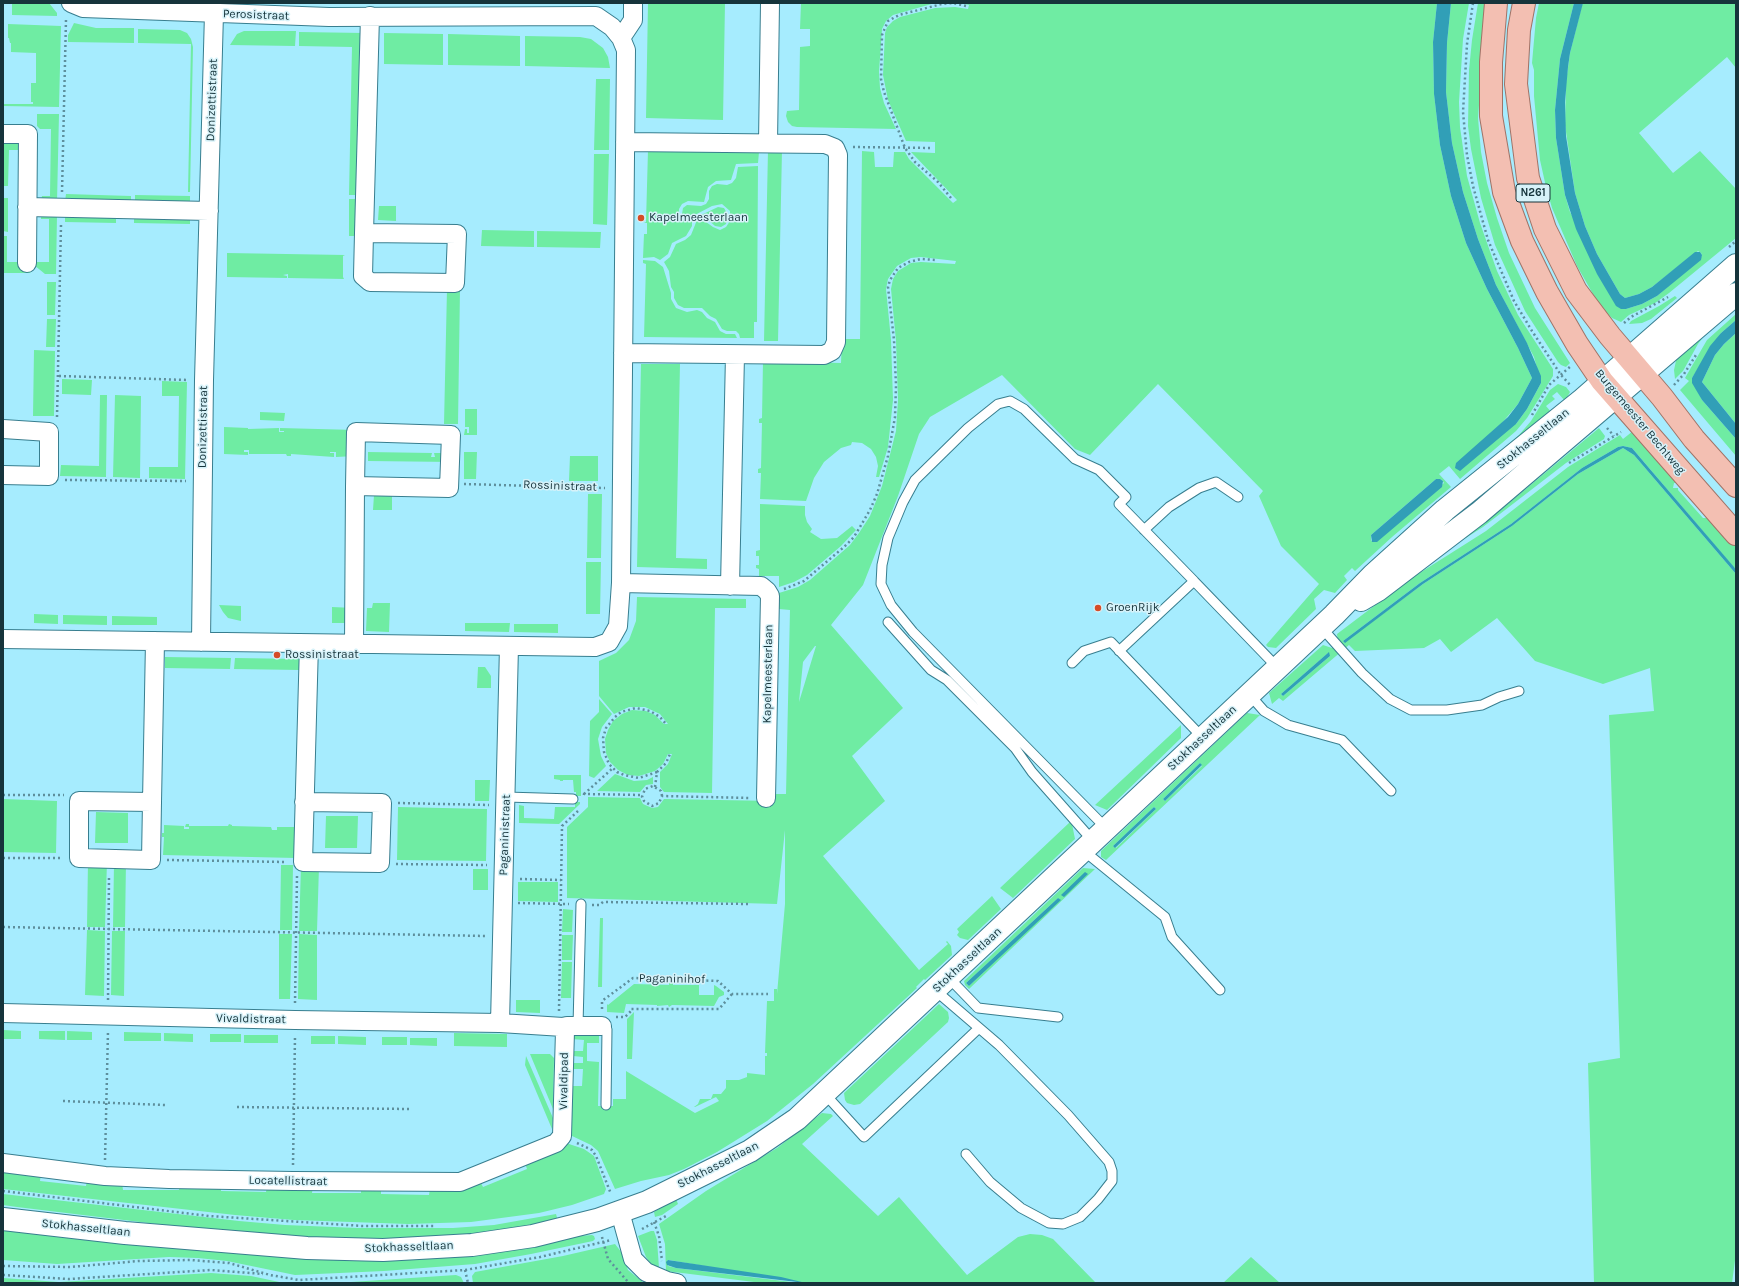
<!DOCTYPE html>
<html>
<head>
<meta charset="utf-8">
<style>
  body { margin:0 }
  #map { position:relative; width:1739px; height:1286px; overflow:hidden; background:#a6ecfe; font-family:Karla,sans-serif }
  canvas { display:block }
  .frame { position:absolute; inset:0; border:4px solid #16343b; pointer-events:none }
</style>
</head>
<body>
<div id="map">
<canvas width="1739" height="1286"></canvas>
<div class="frame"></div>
</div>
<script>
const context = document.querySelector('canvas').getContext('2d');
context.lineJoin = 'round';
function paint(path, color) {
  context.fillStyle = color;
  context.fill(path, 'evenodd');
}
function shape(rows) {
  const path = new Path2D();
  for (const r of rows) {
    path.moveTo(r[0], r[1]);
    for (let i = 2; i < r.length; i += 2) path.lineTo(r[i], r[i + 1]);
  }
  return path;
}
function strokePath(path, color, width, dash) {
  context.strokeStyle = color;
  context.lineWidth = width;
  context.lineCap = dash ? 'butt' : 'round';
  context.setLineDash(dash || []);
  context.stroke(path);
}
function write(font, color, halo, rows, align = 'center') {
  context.font = font + ' Karla,sans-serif';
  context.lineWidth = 3;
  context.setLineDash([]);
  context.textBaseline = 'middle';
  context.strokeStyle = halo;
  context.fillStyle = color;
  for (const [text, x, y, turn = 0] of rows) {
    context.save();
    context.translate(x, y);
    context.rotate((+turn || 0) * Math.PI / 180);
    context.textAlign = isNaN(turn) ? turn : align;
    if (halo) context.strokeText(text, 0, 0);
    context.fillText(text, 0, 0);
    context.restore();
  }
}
const green = shape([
  [12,3,49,3,57,13,57,16,12,15],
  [648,3,725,3,723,120,646,118],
  [801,3,935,3,893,15,886,21,882,29,879,72,880,88,884,103,896,129,797,127,792,126,788,122,786,116,787,111,799,110,800,47,810,46,810,29,800,29],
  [960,3,1437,3,1433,42,1434,94,1440,145,1451,196,1466,243,1487,289,1518,348,1532,378,1518,404,1502,423,1516,424,1527,409,1541,383,1534,357,1496,285,1478,239,1463,192,1452,143,1446,92,1447,43,1451,3,1469,3,1463,39,1459,102,1460,127,1467,176,1480,223,1497,271,1518,315,1553,369,1553,376,1527,418,1516,431,1460,479,1449,466,1439,474,1451,487,1392,537,1355,571,1352,568,1344,576,1347,580,1335,593,1324,590,1314,599,1316,609,1276,648,1268,647,1266,645,1319,584,1281,546,1259,496,1263,491,1158,384,1090,455,1075,449,1002,375,930,417,919,434,898,496,863,585,831,625,903,708,852,756,885,801,823,856,919,970,948,944,946,942,947,941,951,946,952,955,925,980,924,979,916,987,917,988,813,1084,767,1121,717,1152,684,1169,669,1175,641,1181,615,1189,598,1151,591,1145,570,1135,569,1086,582,1086,583,1069,573,1069,572,1063,583,1063,583,1057,573,1056,573,1051,583,1051,584,1040,571,1039,571,1033,599,1035,599,1043,587,1043,587,1061,599,1062,598,1106,613,1106,613,1099,626,1099,626,1071,695,1113,719,1101,716,1097,695,1107,694,1107,698,1104,700,1099,711,1099,713,1094,721,1094,726,1088,726,1080,739,1080,747,1077,747,1073,765,1075,765,1056,767,1056,767,1053,765,1053,767,1001,774,1001,774,989,777,989,777,994,785,904,785,830,777,904,567,898,567,827,588,807,588,797,640,798,643,804,652,808,658,807,664,799,774,801,775,794,786,794,790,610,779,609,779,593,798,587,810,580,850,545,859,533,870,516,882,486,896,431,898,400,896,341,891,289,893,279,898,271,911,263,921,262,955,264,956,261,921,257,911,258,897,266,888,279,886,289,891,340,893,400,888,447,879,477,876,477,878,466,876,457,871,449,862,443,852,442,851,445,841,448,824,462,814,478,806,501,760,499,761,473,758,473,758,469,761,468,762,423,759,423,759,419,762,418,763,361,841,363,842,339,860,339,862,151,874,152,875,167,893,167,894,152,905,152,909,159,953,203,957,200,911,152,935,153,935,142,906,141,888,100,883,75,885,33,887,27,893,21,900,17,935,8,955,7,968,9,969,5],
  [1436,479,1442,480,1444,483,1371,541,1371,535],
  [815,646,816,646,799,702,803,662],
  [1478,3,1488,3,1485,27,1478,118,1481,152,1487,183,1497,218,1509,253,1535,308,1570,363,1566,367,1561,365,1558,362,1525,311,1495,245,1481,198,1471,149,1468,126,1469,70,1472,40],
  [1539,3,1574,3,1560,59,1555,110,1556,138,1565,195,1570,212,1626,309,1642,304,1657,296,1702,256,1701,253,1698,251,1652,287,1639,294,1625,298,1620,294,1597,254,1585,226,1575,193,1565,125,1566,82,1570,53,1582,5,1583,3,1736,3,1736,68,1727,57,1639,133,1673,173,1700,151,1736,189,1736,238,1669,293,1655,303,1629,315,1621,322,1612,318,1601,308,1577,266,1552,208,1546,187,1540,160,1534,96,1534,70,1532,63,1536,18],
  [74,23,96,28,134,28,134,43,68,42,68,35],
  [8,24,61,26,59,107,3,106,3,104,33,104,33,102,31,102,31,83,36,83,36,53,11,52,11,43,10,43,9,38,8,38],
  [138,29,180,30,187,33,191,39,193,47,190,192,188,192,191,44,138,43],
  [244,31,296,31,295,46,230,45,237,34],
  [299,32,364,33,361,195,349,195,352,47,299,46],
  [384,33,443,34,443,65,384,64],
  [448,34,520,36,520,66,448,65],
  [525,36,580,37,591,39,603,48,608,57,610,68,525,66],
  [596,79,610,79,609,150,594,150],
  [37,114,59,114,57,202,41,201,42,196,50,196,51,129,40,129,37,126],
  [3,141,19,142,20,144,20,150,9,150,8,186,3,186],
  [648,150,759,152,758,163,736,164,731,180,716,181,708,187,704,202,688,201,682,204,679,209,679,215,683,220,692,221,692,226,686,236,672,243,668,254,660,260,654,257,643,258,644,234,647,234,647,223,644,223,646,222],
  [768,150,782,150,778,341,764,341],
  [594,154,609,154,607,225,593,224],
  [758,166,757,322,754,322,754,338,740,338,739,334,736,331,727,331,722,329,716,319,710,316,702,308,684,308,678,305,674,298,674,292,671,287,669,271,664,262,670,257,676,244,685,240,691,235,697,220,701,220,706,222,713,227,720,230,726,227,730,221,730,211,722,204,712,206,689,218,682,214,683,208,687,205,701,206,706,204,709,199,709,191,712,186,717,184,727,185,732,183,736,178,738,167],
  [66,194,131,196,131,202,65,201],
  [135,195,190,196,190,204,135,202],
  [3,198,8,198,8,232,3,231],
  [349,199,361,199,360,236,349,236],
  [379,206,396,206,396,221,378,220],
  [718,207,724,208,728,215,726,224,721,227,715,226,706,218,699,216],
  [41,214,57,215,56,274,45,274,34,265,37,262,49,262,49,219,41,219],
  [65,215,116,216,116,223,65,222],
  [134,216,190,217,190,224,134,223],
  [482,230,534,231,534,247,481,246],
  [537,231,601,232,600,248,537,247],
  [3,236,7,236,7,262,18,262,31,273,3,273],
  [227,253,345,255,343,256,343,277,344,279,288,278,288,274,283,275,287,276,287,278,227,277],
  [643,260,655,261,663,267,671,293,671,299,676,308,687,312,697,310,702,312,707,318,715,322,720,331,726,334,735,334,737,338,644,337,646,264,643,263],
  [47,282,56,282,55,315,47,315],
  [447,289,460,289,458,424,444,424],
  [1675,296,1677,298,1651,319,1642,323,1629,324,1631,321,1659,306],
  [1736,314,1736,320,1721,333,1692,378,1702,400,1736,439,1736,456,1680,390,1689,381,1685,378,1707,340],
  [47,319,56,319,55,347,46,347],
  [1707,332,1698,344,1683,371,1675,379,1674,370,1677,356],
  [1736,333,1736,424,1702,382,1715,355,1724,344],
  [34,350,55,351,54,416,33,416],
  [641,364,680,364,676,558,707,559,707,569,637,567],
  [62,379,92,380,91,395,62,394],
  [162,381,187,382,185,479,149,478,149,467,178,467,179,396,162,396],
  [1558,384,1566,387,1570,392,1565,401,1557,392,1552,396,1555,399,1546,406,1552,413,1467,480,1519,435,1531,421,1550,390],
  [100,395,107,395,106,477,60,476,61,465,99,466],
  [115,395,141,396,140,478,113,477],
  [465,409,477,409,477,435,464,435,465,429,467,429,467,433,469,433,469,427,465,427],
  [260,412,285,413,284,421,260,420],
  [224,427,248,428,248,429,279,428,279,432,284,432,284,431,280,431,280,428,356,430,355,456,336,457,336,452,330,452,330,453,334,453,334,457,291,454,291,456,287,456,286,454,249,454,249,450,244,450,244,452,248,452,248,455,224,454],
  [1599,428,1605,436,1604,439,1566,463,1483,527,1442,553,1503,508],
  [1633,431,1679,483,1674,483,1673,488,1678,488,1678,490,1703,518,1713,518,1736,546,1736,570,1632,448,1623,446,1618,447,1582,468,1511,524,1420,583,1343,641,1345,642,1423,584,1512,526,1578,474,1623,448,1634,455,1736,574,1736,1253,1732,1283,1594,1283,1588,1063,1620,1058,1609,715,1654,711,1650,668,1603,684,1535,661,1497,618,1451,652,1440,639,1424,648,1355,651,1349,645,1283,701,1279,698,1272,704,1269,693,1323,645,1332,648,1338,643,1337,634,1407,581,1486,531,1568,467,1620,435,1623,439],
  [1328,653,1330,656,1283,696,1281,694],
  [368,452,432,453,431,457,435,457,434,453,453,453,453,462,368,461],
  [464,452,477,452,476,479,464,479],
  [570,456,598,456,598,481,569,481],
  [588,494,602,494,601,558,587,558],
  [374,495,392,495,392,510,373,510],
  [760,504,805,506,805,515,807,522,812,529,810,532,821,539,837,538,852,526,856,530,841,546,807,575,794,582,779,587,779,576,759,576,759,569,756,568,756,565,759,565,759,556,756,556,756,551,760,550],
  [586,562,601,562,600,614,586,614],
  [637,597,746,599,746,608,715,608,712,793,664,792,660,787,660,772,668,764,672,754,668,754,663,764,655,771,639,776,628,775,618,770,610,762,606,753,605,739,608,730,613,721,622,714,632,710,646,711,655,715,664,724,668,724,660,714,645,707,629,707,614,714,599,696,599,661,616,653,629,640,636,621],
  [373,603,390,603,389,632,366,631,367,608,372,608],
  [219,605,241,606,241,621,228,618,223,612],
  [332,607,354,608,353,623,332,623],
  [34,614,58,615,58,624,34,623],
  [63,615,107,616,107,625,63,624],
  [112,616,157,617,157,625,112,625],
  [465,623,510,623,509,632,465,631],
  [514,624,558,624,558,633,514,632],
  [165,657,231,658,230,669,165,668],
  [235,658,300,659,300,670,234,669],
  [478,667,485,667,491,676,491,688,477,688],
  [599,699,612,714,602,727,598,739,601,756,606,766,594,778,589,776,590,721,599,712],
  [1247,713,1260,715,1106,860,1101,857,1101,851],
  [1200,763,1202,766,1165,801,1163,799],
  [1154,807,1156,809,1116,848,1113,846],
  [1181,725,1181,738,1107,810,1095,805],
  [615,774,634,781,647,780,653,777,653,784,646,785,640,792,597,791],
  [554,775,581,775,581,796,576,796,576,792,574,792,573,780,563,780,563,781,560,781,560,780,554,779],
  [475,780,490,780,489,801,475,801],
  [3,799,57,801,56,853,3,852],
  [575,802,580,802,580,804,559,824,519,823,519,805,524,806,524,818,554,819,555,807,575,807],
  [398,807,487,809,486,861,397,860],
  [96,812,128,813,128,843,95,843],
  [326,816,358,816,357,848,325,848],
  [1070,822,1072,824,1075,839,1013,898,1000,888],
  [186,824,189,824,189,826,228,826,229,824,232,825,232,826,271,827,272,830,277,830,277,827,295,827,294,855,296,858,163,855,164,837,162,837,162,833,164,833,164,825,184,826,184,829,189,829,189,827,185,827],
  [88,861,107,861,105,927,87,927],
  [126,862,125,927,113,927,114,863],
  [281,865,293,865,292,930,280,930],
  [301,866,319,866,317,931,299,931],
  [1083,868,1095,869,969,989,965,985,964,981],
  [1058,898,1060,900,969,986,966,983],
  [473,869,488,869,488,890,473,890],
  [518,882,558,882,558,902,518,901],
  [992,896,1001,909,968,940,960,938,957,935,959,932,957,929],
  [563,909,573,910,572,932,562,932],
  [600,918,603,918,602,987,598,987],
  [87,930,105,931,104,996,85,995],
  [112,931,125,931,124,996,111,995],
  [279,934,292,934,290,999,279,999],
  [299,934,317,935,317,1000,298,999],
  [562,935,573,935,572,960,562,960],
  [562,962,572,962,571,998,561,998],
  [669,983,673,983,673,985,699,985,699,995,714,995,714,985,716,986,724,992,724,995,719,997,714,1006,672,1005,669,1007,668,1005,657,1006,657,1005,626,1004,624,1013,607,1012,607,1004,608,1005,634,984,669,985],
  [516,1000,540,1000,540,1013,516,1012],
  [939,1004,948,1012,949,1018,948,1022,860,1104,854,1105,847,1103,845,1100,844,1093],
  [634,1012,632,1059,627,1059,627,1019],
  [3,1030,21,1031,21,1039,3,1039],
  [39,1031,65,1031,65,1040,39,1039],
  [67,1031,92,1032,92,1040,67,1040],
  [124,1032,161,1033,161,1041,124,1041],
  [164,1033,193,1034,193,1042,164,1041],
  [454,1033,507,1034,507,1047,454,1046],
  [210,1034,241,1034,241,1042,210,1042],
  [244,1035,278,1035,278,1043,244,1043],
  [311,1036,335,1036,335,1044,311,1044],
  [338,1036,366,1037,366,1045,338,1044],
  [382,1037,407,1037,407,1045,382,1045],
  [410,1038,437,1038,437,1046,410,1045],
  [530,1054,550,1054,554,1058,553,1109],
  [526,1056,553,1118,552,1129,525,1065],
  [822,1113,831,1114,833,1116,802,1144,878,1216,899,1197,967,1275,1018,1237,1030,1234,1042,1235,1053,1239,1096,1283,805,1283,669,1260,667,1261,668,1266,676,1268,800,1283,762,1283,666,1271,665,1244,659,1224,706,1191,777,1148],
  [566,1143,584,1149,594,1156,606,1189,604,1194,572,1205,539,1213,471,1222,408,1224,294,1220,235,1215,3,1189,3,1170,41,1174,40,1181,86,1186,87,1180,122,1183,123,1190,179,1190,179,1184,221,1185,221,1191,266,1192,267,1185,313,1186,312,1193,361,1193,361,1187,381,1187,381,1194,429,1195,430,1188,480,1181,483,1187,527,1169,525,1163],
  [3,1194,239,1221,285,1225,358,1228,453,1228,494,1225,556,1214,558,1221,515,1231,429,1238,333,1239,206,1230,17,1207,3,1205],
  [676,1199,678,1204,662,1215,655,1217,654,1212],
  [3,1230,84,1240,113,1242,567,1237,592,1235,594,1236,595,1239,593,1241,531,1254,475,1264,384,1271,295,1275,227,1261,198,1258,169,1257,57,1264,3,1260],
  [651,1231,654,1231,657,1240,659,1268,651,1264,646,1257,638,1236],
  [615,1244,622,1253,628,1270,644,1283,473,1283,472,1276,475,1272,563,1256],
  [1251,1257,1280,1283,1223,1283],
  [211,1273,251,1276,284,1283,3,1283,3,1278,59,1282],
  [456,1275,461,1277,464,1283,336,1283]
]);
const water = shape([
  [1437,3,1451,3,1447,43,1446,92,1452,143,1463,192,1478,239,1496,285,1527,343,1541,376,1541,383,1527,409,1516,424,1460,471,1455,468,1456,463,1508,417,1518,404,1532,378,1518,348,1487,289,1466,243,1451,196,1440,145,1434,94,1433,42],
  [1574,3,1583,3,1570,53,1568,67,1565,102,1566,136,1575,193,1585,226,1597,254,1620,294,1625,298,1639,294,1652,287,1695,252,1700,252,1702,255,1701,260,1657,296,1642,304,1626,309,1621,309,1616,306,1597,274,1576,229,1565,195,1556,138,1555,110,1560,59],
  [1736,320,1736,333,1724,344,1715,355,1702,382,1736,424,1736,439,1702,400,1692,383,1692,378,1710,346,1721,333],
  [1623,446,1632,448,1649,468,1734,567,1736,570,1736,574,1634,455,1623,448,1578,474,1512,526,1423,584,1345,643,1343,641,1420,583,1511,524,1582,468,1618,447],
  [1436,479,1440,479,1443,481,1442,487,1377,542,1372,542,1371,535],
  [1329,652,1330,656,1283,696,1281,694],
  [1200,763,1202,765,1165,801,1163,799],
  [1154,807,1156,809,1115,848,1113,846],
  [1085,872,1088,874,1064,897,1061,895],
  [1058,898,1061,900,969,986,966,983],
  [668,1260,781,1277,806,1283,676,1268,667,1265,666,1262]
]);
const path = shape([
  [1473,3,1467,44,1463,112,1467,155,1473,186,1488,240,1514,301,1532,331,1561,375,1571,386],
  [853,147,933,148],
  [62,192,66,19],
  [951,198,938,182,915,162,905,148,884,92,881,79,882,35,888,21,899,15,942,4,953,3,966,6],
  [1729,247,1736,241],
  [1624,323,1631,317,1668,297],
  [59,376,188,380],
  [1674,385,1684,374,1696,355],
  [1532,415,1549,385,1571,366],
  [57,417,61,225],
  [1607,428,1614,436],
  [1569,463,1621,432],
  [65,480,186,481],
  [464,484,605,488],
  [784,589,804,581,844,547,854,537,870,510,877,494,888,456,895,417,896,385,894,340,888,287,890,280,898,268,909,262,921,259,936,260],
  [657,772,639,778,624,775,617,772,609,764,604,752,603,738,606,728,615,717,621,712,636,708,650,711,660,717,666,724],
  [655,787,657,772,666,763,670,754],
  [584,794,613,768],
  [3,795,64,795],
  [584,795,584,794,642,795],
  [662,796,661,791,653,786,645,789,642,797,644,801,652,806,659,803,662,796,750,798],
  [398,803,489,805],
  [3,858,62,858],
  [167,860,286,862],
  [396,864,487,865],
  [520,879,561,880],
  [518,903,569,904],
  [592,905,599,905,603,902,748,904],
  [3,927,486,936],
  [108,1000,109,875],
  [295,1003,297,876],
  [602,1009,602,1001,633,978,718,981,732,994,768,994],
  [559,1011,562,826,578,811],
  [616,1017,625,1017,631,1011,631,1009,719,1009,732,994],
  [63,1101,165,1105],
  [237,1107,409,1109],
  [577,1143,592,1150,596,1156,611,1194],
  [105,1160,108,1031],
  [293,1165,295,1036],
  [3,1191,209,1216,363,1226,434,1226],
  [654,1222,659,1236,662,1261],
  [642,1229,666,1216],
  [602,1237,608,1259,629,1283],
  [3,1266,70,1267,139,1261,190,1260,229,1263,270,1275,299,1280,465,1270,540,1257,611,1240],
  [465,1270,468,1283],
  [3,1275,69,1279,211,1270,263,1274]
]);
const lane = shape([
  [1144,530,1169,507,1199,488,1216,482,1238,497],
  [888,622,931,670,947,680,1015,748,1032,772,1093,841],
  [1321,627,1362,673,1390,699,1411,710,1447,710,1482,705,1499,697,1519,691],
  [1119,651,1194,581,1277,667],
  [1072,663,1084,651,1111,642,1203,738],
  [1249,694,1264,711,1288,725,1342,740,1391,791],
  [506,797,573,799],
  [1106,828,913,632,891,605,881,584,882,565,888,538,903,502,915,480,968,428,998,404,1010,401,1024,409,1075,459,1099,470,1126,497,1119,504,1194,581],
  [1084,851,1165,917,1172,937,1220,990],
  [948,977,978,1008,1058,1017],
  [936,989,943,997,999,1045,1068,1115,1109,1162,1112,1171,1112,1181,1098,1199,1080,1217,1063,1224,1049,1223,1021,1208,990,1182,966,1154],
  [578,1026,581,904],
  [602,1026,607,1029,606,1105],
  [824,1093,864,1137,979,1028]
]);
const street = shape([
  [621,38,633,20,633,3],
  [3,134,28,134,27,263],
  [768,143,770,3],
  [27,207,209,211],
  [364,233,457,234,455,283,370,282,363,276,364,233],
  [364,233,370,16],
  [623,353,824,355,832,351,836,342,838,155,835,148,825,144,625,142],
  [3,429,49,432,49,476,3,475],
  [621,583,761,586,767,591,770,596,766,798],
  [730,586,735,355],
  [3,639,595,647,609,642,618,626,621,583,626,50,621,38,612,27,596,16,329,17,83,8,71,3],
  [201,642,204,380,214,13],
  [354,644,355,486,356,432,451,435,449,488,355,486],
  [152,802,79,801,79,858,151,860,152,802,155,641],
  [304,802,382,803,380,863,303,862,309,644],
  [3,1013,295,1020,500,1023,563,1027,567,1026,602,1026],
  [500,1023,509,646],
  [3,1163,105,1176,169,1179,293,1181,460,1182,556,1143,562,1136,565,1031,563,1027],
  [620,1212,633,1259,646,1272,667,1281,677,1283]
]);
const secondary = shape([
  [1361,600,1378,590,1479,513,1736,294],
  [3,1219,125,1233,307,1248,383,1250,472,1245,533,1236,597,1220,647,1202,750,1151,797,1119,1334,615,1373,575,1445,510,1583,399,1736,265]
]);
const primary = shape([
  [1496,3,1491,62,1491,116,1504,192,1522,241,1547,292,1577,344,1602,381,1736,534],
  [1524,3,1519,30,1516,84,1528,178,1545,229,1576,291,1610,336,1662,397,1694,439,1736,486]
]);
const markers = [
  [641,218,4,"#d54c27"],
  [1098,608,4,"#d54c27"],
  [277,655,4,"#d54c27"]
];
const shields = [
  [1533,193,34]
];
const shieldNames = [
  ["N261",1533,193]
];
const streetNames = [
  ["Perosistraat",256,15,2],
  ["Donizettistraat",212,100,-88],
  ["Burgemeester Bechtweg",1640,422,50],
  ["Donizettistraat",203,427,-89],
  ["Stokhasseltlaan",1533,439,-39],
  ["Rossinistraat",560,486,2],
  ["Kapelmeesterlaan",768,674,-89],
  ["Stokhasseltlaan",1202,738,-43],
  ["Paganinistraat",505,835,-88],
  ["Stokhasseltlaan",967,960,-43],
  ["Paganinihof",672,979,1],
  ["Vivaldistraat",251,1019,1],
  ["Vivaldipad",564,1081,-89],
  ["Stokhasseltlaan",718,1165,-27],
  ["Locatellistraat",288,1181,1],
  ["Stokhasseltlaan",86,1228,6],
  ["Stokhasseltlaan",409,1247,-2]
];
const poiNames = [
  ["Kapelmeesterlaan",649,218],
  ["GroenRijk",1106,608],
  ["Rossinistraat",285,655]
];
paint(green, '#6feca3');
paint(water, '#319fb7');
strokePath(lane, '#387e8f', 11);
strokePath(street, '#387e8f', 20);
strokePath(secondary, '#387e8f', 24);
strokePath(primary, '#a07367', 24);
strokePath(path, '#5e8f9c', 2.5, [2, 3]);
strokePath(lane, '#fff', 9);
strokePath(street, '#fff', 18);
strokePath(secondary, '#fff', 22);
strokePath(primary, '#f3bfb2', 22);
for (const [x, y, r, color] of markers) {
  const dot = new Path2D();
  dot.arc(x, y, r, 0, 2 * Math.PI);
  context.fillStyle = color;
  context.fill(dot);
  strokePath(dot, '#d7f2f9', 1.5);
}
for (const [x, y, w] of shields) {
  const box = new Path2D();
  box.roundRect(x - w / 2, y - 9, w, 18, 3);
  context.fillStyle = '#d7f2f9';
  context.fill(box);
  strokePath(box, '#16343b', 1);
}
write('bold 11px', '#16343b', null, shieldNames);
write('12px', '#16343b', '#d7f2f9', streetNames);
write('12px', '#16343b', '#d7f2f9', poiNames, 'left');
</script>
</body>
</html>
